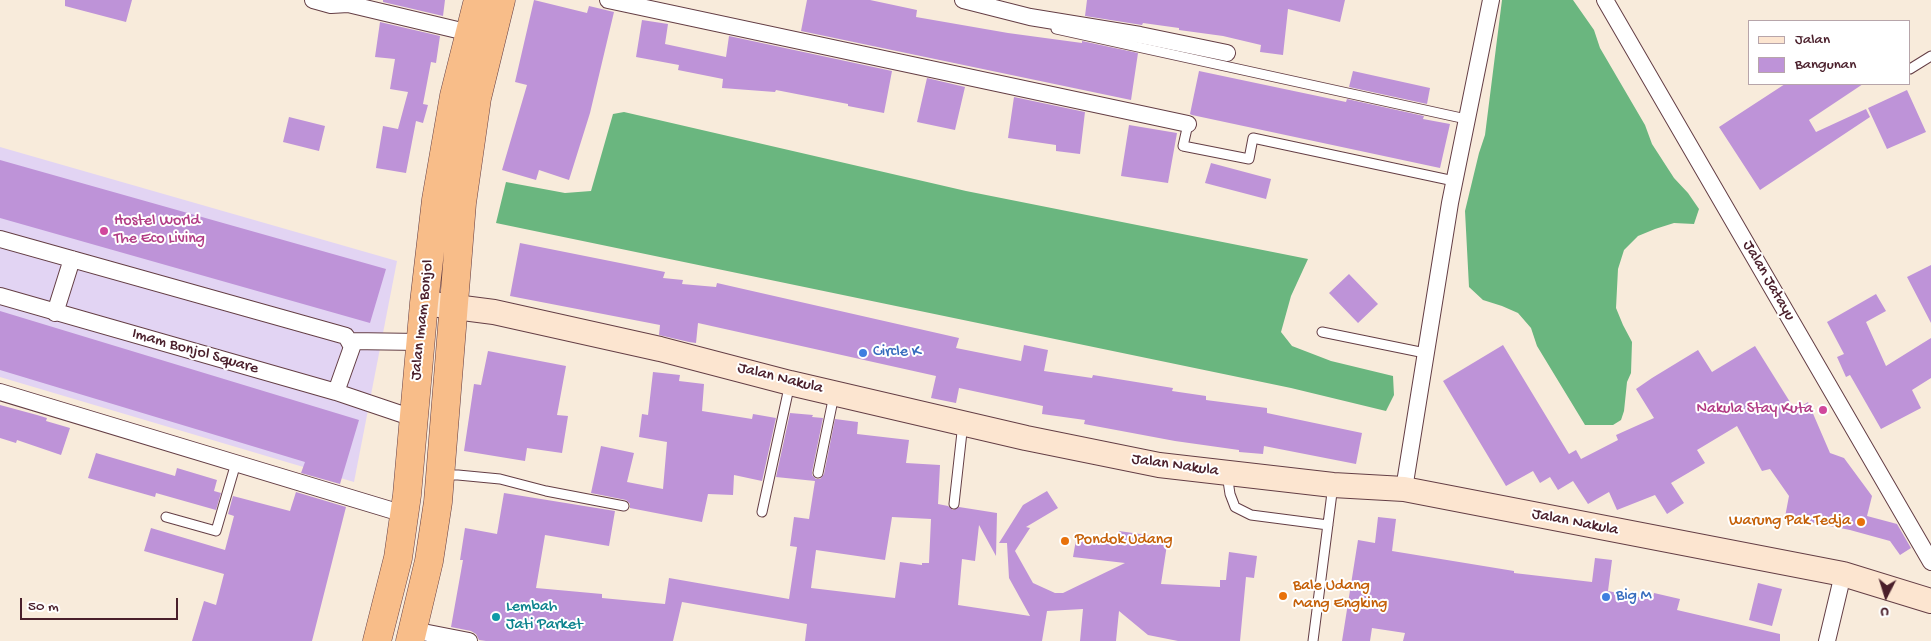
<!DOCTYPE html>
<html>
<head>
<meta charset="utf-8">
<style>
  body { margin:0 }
  #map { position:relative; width:1931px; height:641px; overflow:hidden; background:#f8ebdb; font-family:"Gochi Hand",sans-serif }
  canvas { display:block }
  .legend { position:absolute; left:1748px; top:20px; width:162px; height:65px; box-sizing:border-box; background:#fff; border:1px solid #b7a5aa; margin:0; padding:6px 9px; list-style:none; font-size:15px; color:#4a1f2b }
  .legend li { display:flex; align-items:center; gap:10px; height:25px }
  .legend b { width:25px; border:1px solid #b7a5aa }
  .north { position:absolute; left:1861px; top:571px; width:50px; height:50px; -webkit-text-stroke:4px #fff; paint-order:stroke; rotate:185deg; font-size:14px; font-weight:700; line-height:20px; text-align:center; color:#4a1f2b }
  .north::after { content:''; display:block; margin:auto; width:18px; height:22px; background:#4a1f2b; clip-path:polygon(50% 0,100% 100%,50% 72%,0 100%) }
  .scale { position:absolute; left:20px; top:598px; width:158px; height:22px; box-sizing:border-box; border:2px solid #4a1f2b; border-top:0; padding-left:6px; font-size:15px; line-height:18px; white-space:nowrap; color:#4a1f2b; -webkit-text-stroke:4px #fff; paint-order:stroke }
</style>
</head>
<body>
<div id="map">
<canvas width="1931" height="641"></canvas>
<ul class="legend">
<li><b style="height:6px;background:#fce5d0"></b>Jalan</li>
<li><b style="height:14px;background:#be93d8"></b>Bangunan</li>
</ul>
<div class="north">U</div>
<div class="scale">50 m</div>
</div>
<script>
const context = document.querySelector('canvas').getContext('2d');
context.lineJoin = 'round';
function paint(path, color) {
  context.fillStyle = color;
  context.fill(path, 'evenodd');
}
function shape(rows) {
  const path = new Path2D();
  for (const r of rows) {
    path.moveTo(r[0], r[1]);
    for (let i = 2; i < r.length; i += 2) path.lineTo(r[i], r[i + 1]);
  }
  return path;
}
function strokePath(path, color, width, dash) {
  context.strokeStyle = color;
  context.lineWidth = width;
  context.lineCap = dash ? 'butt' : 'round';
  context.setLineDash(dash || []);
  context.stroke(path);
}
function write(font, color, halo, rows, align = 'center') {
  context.font = font + ' "Gochi Hand",sans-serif';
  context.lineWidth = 4;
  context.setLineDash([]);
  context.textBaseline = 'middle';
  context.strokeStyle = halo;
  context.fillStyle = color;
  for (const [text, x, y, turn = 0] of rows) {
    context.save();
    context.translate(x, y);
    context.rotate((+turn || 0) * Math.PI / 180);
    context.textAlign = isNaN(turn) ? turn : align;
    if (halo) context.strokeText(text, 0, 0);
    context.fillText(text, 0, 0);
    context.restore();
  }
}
const built = shape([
  [0,147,397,261,354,482,0,377]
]);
const forest = shape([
  [1502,0,1573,0,1594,30,1600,48,1645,125,1652,144,1674,178,1688,193,1699,209,1694,224,1674,223,1655,229,1638,236,1624,250,1618,269,1616,308,1623,325,1632,342,1631,373,1627,382,1624,411,1621,420,1613,425,1585,425,1537,346,1531,328,1518,313,1502,306,1483,300,1469,287,1465,211,1479,153,1485,135],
  [624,112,966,191,1308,259,1291,296,1281,332,1292,346,1331,361,1393,376,1394,395,1386,411,1291,388,496,223,506,182,565,193,591,191,613,114]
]);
const building = shape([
  [65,0,132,0,126,22,65,6],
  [383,0,445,0,443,16,383,2],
  [534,0,587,13,589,6,614,12,590,113,569,180,539,170,536,180,502,170,527,85,515,82],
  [807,0,870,0,917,10,916,17,1008,33,1082,43,1082,41,1138,53,1131,100,801,31],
  [1087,0,1345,0,1340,22,1288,9,1283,55,1260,52,1261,45,1223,36,1179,30,1179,28,1143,23,1142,25,1085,16],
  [642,20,668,24,665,44,726,57,729,36,892,71,884,113,848,106,848,104,776,90,775,92,722,88,723,79,678,70,679,65,636,57],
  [380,22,440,36,436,63,431,62,423,104,428,105,423,123,416,121,406,173,376,168,383,126,398,129,408,92,390,89,395,59,375,57],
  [1199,71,1346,102,1347,99,1424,116,1423,119,1450,124,1440,168,1192,115,1190,114],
  [1353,71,1430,88,1427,104,1349,87],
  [927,78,965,87,955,130,917,122],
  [1785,84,1863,84,1809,120,1816,132,1866,109,1870,117,1760,190,1719,127],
  [1907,90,1926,132,1887,149,1868,108],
  [1014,97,1085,112,1080,154,1056,151,1056,145,1008,138],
  [289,117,325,126,319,151,283,142],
  [1129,125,1177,133,1168,183,1121,176],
  [0,160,386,269,370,323,0,218],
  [1211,163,1271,179,1266,199,1205,183],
  [520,243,665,272,663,278,683,280,682,284,716,287,717,283,959,338,956,348,1021,361,1024,345,1048,350,1044,371,1092,378,1093,375,1173,388,1172,391,1206,396,1206,400,1267,408,1267,413,1362,433,1356,464,1264,446,1263,454,1239,452,1239,450,1175,441,1084,424,1085,420,1042,414,1043,406,959,388,956,403,931,398,936,376,698,323,696,343,689,342,659,335,660,325,510,296],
  [1931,265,1931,323,1907,277],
  [1349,274,1378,304,1358,323,1329,293],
  [1876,294,1886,311,1866,322,1886,366,1931,338,1931,378,1912,390,1921,408,1881,429,1850,375,1846,377,1837,357,1844,354,1827,322],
  [0,311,359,420,340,484,301,473,305,462,0,370],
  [1503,345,1569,454,1576,450,1581,459,1618,440,1616,435,1654,418,1636,389,1652,378,1698,350,1712,372,1755,346,1795,410,1808,402,1830,453,1844,458,1872,496,1867,516,1897,524,1911,548,1900,555,1890,541,1850,530,1785,517,1789,496,1770,469,1762,471,1737,426,1697,450,1705,463,1671,483,1684,503,1667,514,1655,495,1617,510,1609,492,1588,504,1573,481,1558,490,1550,477,1540,483,1533,471,1506,486,1443,381],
  [488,351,566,366,557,415,568,416,562,453,527,448,525,461,464,451,474,384,481,385],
  [653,372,680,375,679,381,704,384,702,411,752,419,753,414,776,418,762,481,734,475,733,495,708,494,702,522,630,508,630,504,626,500,591,493,601,446,634,453,627,482,663,489,667,442,639,437,642,414,648,415],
  [0,405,37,415,47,418,46,421,70,428,61,455,17,440,16,443,0,438],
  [790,413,813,415,812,417,823,418,812,472,812,475,816,479,820,479,824,474,835,419,858,422,857,434,909,440,906,463,940,465,938,504,948,506,953,510,959,507,997,513,996,556,979,525,975,561,962,559,958,605,1030,616,1009,578,1007,543,999,543,1023,505,1047,491,1058,508,1026,527,1030,528,1015,551,1033,583,1055,593,1063,593,1125,563,1073,557,1077,534,1118,539,1119,531,1168,538,1161,584,1220,587,1220,580,1226,580,1229,552,1257,556,1254,578,1246,577,1240,641,1178,641,1148,635,1119,611,1116,641,1080,641,1083,609,1047,611,1042,641,805,641,807,624,682,602,673,641,486,641,479,640,476,634,471,631,451,627,463,560,460,560,465,528,497,534,504,493,615,511,609,546,545,535,536,588,602,594,602,598,665,604,669,578,789,599,797,547,790,546,794,517,809,519,815,481,776,477],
  [892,517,931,519,929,563,922,563,922,565,900,562,895,598,811,588,816,550,885,560],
  [96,453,175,476,177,468,217,480,214,491,221,493,216,510,156,493,155,497,88,478],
  [296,492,346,507,312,641,192,641,204,601,216,605,224,574,144,551,151,528,225,550,234,516,228,514,233,496,290,511],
  [1378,517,1396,519,1392,551,1514,571,1514,573,1592,582,1595,558,1612,560,1608,591,1653,600,1654,593,1680,599,1677,610,1780,634,1780,641,1403,641,1405,633,1372,628,1370,641,1342,641,1358,540,1375,543],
  [1758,583,1782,589,1772,626,1749,620]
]);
const service = shape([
  [1057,24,1056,29,1466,119],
  [1910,69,1931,56],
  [1188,124,1183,146,1249,159,1253,138,1454,181],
  [1322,332,1425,353],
  [818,473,834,395],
  [1227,474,1230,494,1235,507,1251,515,1328,525],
  [443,475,458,475,500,479,546,491,624,506],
  [954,504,963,423],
  [762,512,790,383],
  [166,517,216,531,236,463],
  [1313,641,1333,485]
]);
const minor = shape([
  [313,0,331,5,348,4,470,33],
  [608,0,1188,124],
  [963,0,1030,17,1140,35,1227,53],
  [1605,0,1931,562],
  [0,239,346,336,352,347,336,392],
  [0,296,336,392,413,418],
  [55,313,72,259],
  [350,341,420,342],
  [0,392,404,514],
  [1404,489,1450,203,1491,0],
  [413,630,469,641],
  [1827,641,1843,574]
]);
const secondary = shape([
  [424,303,494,312,660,349,790,383,1026,438,1159,465,1333,485,1404,489,1843,574,1931,601]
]);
const trunk = shape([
  [377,641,398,558,407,495,424,303,436,200,454,96,478,0],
  [410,641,429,561,438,502,462,203,477,98,501,0]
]);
const markers = [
  [104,231,5,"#d1479c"],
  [863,353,5,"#3f7fe0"],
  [1823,410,5,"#d1479c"],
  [1861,522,5,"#e8710a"],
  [1065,541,5,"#e8710a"],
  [1283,596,5,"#e8710a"],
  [1606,597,5,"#3f7fe0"],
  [496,617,5,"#0f9aa8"]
];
const hotelNames = [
  ["Hostel World",114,222],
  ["The Eco Living",114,240],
  ["Nakula Stay Kuta",1813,410,"right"]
];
const streetNames = [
  ["Jalan Jatayu",1768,281,60],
  ["Jalan Imam Bonjol",423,320,-84],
  ["Imam Bonjol Square",195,352,16],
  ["Jalan Nakula",780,379,14],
  ["Jalan Nakula",1175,466,8],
  ["Jalan Nakula",1575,523,11]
];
const shopNames = [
  ["Circle K",873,353],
  ["Big M",1616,597]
];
const foodNames = [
  ["Warung Pak Tedja",1851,522,"right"],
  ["Pondok Udang",1075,541],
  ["Bale Udang",1293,587],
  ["Mang Engking",1293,605]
];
const cultureNames = [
  ["Lembah",506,608],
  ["Jati Parket",506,626]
];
paint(built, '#e2d4f3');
paint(forest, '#6ab67f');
paint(building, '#be93d8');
strokePath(service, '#643e45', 11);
strokePath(minor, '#643e45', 18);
strokePath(secondary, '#643e45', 26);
strokePath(trunk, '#643e45', 29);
strokePath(service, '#fff', 9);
strokePath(minor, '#fff', 16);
strokePath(secondary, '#fce5d0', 24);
strokePath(trunk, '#f8bd89', 28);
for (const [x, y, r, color] of markers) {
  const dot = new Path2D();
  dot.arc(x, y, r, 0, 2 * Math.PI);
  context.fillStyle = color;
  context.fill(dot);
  strokePath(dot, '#fff', 2);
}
write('16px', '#b23c85', '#fff', hotelNames, 'left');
write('16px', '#4a1f2b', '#fff', streetNames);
write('16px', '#366cbe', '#fff', shopNames, 'left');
write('16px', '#c56008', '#fff', foodNames, 'left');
write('16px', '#0d838f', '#fff', cultureNames, 'left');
</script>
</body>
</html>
